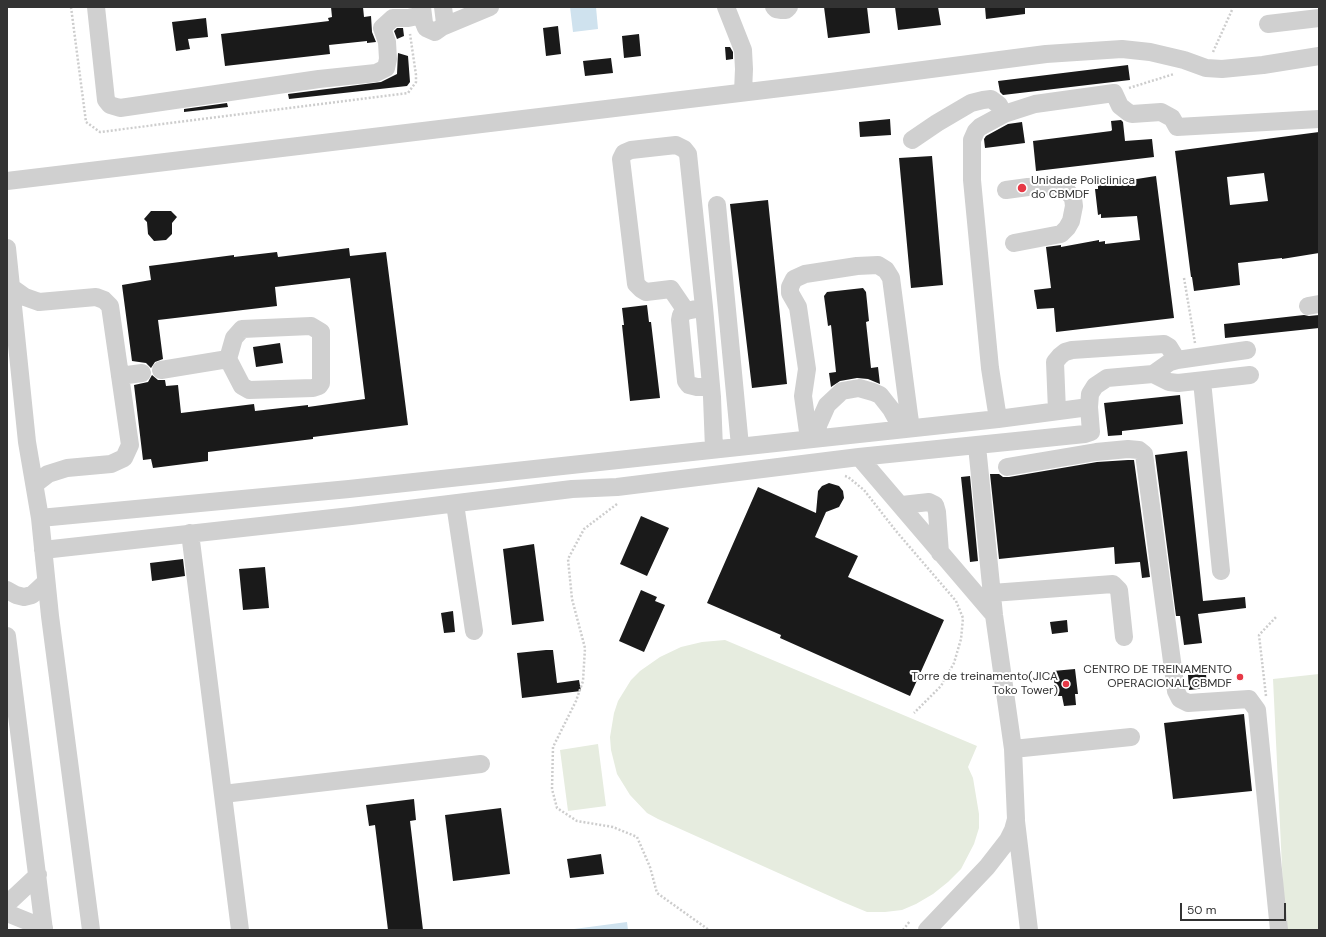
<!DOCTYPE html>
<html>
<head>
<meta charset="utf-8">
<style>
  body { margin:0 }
  #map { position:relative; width:1326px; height:937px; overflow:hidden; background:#fff; font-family:"DM Sans",sans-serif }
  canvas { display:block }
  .frame { position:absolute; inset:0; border:8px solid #333; pointer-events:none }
  .scale { position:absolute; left:1180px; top:903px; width:106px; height:18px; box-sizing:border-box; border:2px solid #333; border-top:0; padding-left:5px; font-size:12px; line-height:14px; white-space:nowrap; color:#333; -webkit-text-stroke:3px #fff; paint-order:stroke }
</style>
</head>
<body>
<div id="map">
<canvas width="1326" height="937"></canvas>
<div class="frame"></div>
<div class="scale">50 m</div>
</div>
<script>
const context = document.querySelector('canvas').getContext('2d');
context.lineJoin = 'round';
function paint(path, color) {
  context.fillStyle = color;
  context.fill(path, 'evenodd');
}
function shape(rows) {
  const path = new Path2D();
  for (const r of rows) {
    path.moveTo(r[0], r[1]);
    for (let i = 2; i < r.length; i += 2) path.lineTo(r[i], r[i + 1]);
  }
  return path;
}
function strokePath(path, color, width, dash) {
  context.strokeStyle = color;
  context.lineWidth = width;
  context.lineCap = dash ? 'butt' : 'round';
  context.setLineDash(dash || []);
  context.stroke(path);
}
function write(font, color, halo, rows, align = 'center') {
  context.font = font + ' "DM Sans",sans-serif';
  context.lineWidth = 4;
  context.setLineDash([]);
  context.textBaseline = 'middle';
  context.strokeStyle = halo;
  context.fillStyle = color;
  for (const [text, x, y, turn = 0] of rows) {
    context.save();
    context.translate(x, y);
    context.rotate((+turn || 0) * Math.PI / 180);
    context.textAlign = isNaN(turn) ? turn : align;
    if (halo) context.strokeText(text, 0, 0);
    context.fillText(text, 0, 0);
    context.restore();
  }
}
const green = shape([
  [725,640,977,746,968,767,973,778,979,814,979,828,974,844,961,869,948,882,933,894,916,904,902,910,885,912,867,912,843,902,658,819,647,813,630,795,617,774,611,750,610,737,614,713,618,701,631,680,640,671,660,657,681,647,702,642],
  [1319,674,1319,930,1285,930,1273,679],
  [598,744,606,806,568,811,560,750]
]);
const water = shape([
  [570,7,596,7,598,29,573,32],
  [627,922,628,930,574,930,574,929]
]);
const building = shape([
  [331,7,363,7,364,17,371,16,372,32,376,42,367,43,367,41,329,45,330,54,225,66,221,34,329,21,328,18,332,17],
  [824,7,867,7,870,33,828,38],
  [895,7,938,7,941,25,898,30],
  [985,7,1025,7,1025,14,986,19],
  [206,18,208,37,188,39,190,49,176,51,172,22],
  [558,26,561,54,546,56,543,28],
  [397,28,403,28,404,36,397,39,394,31],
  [639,34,641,56,624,58,622,36],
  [725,47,730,47,733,52,733,59,726,60],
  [398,53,408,56,410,82,407,86,289,99,288,94,381,82,397,74],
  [611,58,613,73,585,76,583,61],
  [1128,65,1130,80,1003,95,1000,92,998,81],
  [227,103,228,107,184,112,184,109],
  [890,119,891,135,860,137,859,122],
  [1121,120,1123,122,1125,141,1152,139,1154,157,1036,171,1033,141,1111,131,1112,130,1111,121],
  [1022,122,1025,143,985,148,984,139,986,136,1008,124],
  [1319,132,1319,253,1282,259,1282,258,1238,263,1240,285,1194,291,1192,277,1191,277,1175,151],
  [1264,173,1268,201,1230,205,1227,177],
  [932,156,943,285,911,288,899,158],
  [1156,176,1174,318,1056,332,1054,308,1037,309,1034,290,1051,288,1046,247,1061,245,1061,247,1099,240,1099,242,1105,241,1105,244,1140,240,1137,216,1101,218,1101,214,1098,215,1095,189,1098,189,1098,185],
  [768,200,787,384,752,388,730,204],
  [151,211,171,211,177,217,172,223,172,234,166,240,154,241,148,234,147,222,144,219],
  [349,248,350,256,386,252,408,425,313,437,313,439,208,452,208,461,153,468,151,459,143,460,134,385,148,382,152,375,158,380,165,380,166,386,178,385,181,413,254,404,255,411,308,405,308,407,365,399,350,278,275,287,277,306,158,320,163,359,155,362,151,368,146,363,132,361,122,285,151,280,149,266,234,255,234,257,277,252,278,257],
  [863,288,866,292,869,321,866,322,871,368,878,367,880,384,868,379,857,378,840,381,831,387,829,373,836,372,831,325,828,326,824,296,827,292],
  [647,305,649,322,651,322,660,398,630,401,622,325,624,325,622,308],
  [1304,315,1309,316,1319,315,1319,328,1225,338,1224,324],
  [280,343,283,363,256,367,253,347],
  [1180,395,1183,424,1122,431,1122,435,1108,436,1104,403],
  [1187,451,1203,601,1245,597,1246,608,1198,614,1202,643,1184,645,1180,616,1176,616,1155,455],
  [1128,460,1134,460,1150,577,1142,578,1140,562,1115,564,1114,547,999,559,990,474,999,474,1003,477,1009,477,1097,462],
  [970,476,978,561,970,562,961,477],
  [829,483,839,486,843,491,844,498,839,507,826,512,815,537,858,556,848,577,944,620,910,696,780,638,781,635,707,603,758,487,816,513,818,491,822,486],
  [641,516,669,528,647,576,620,564],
  [534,544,544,621,512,625,503,549],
  [183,559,185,576,152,581,150,563],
  [265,567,269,608,243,610,239,569],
  [641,590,657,597,655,601,665,605,644,652,619,641],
  [453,611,455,632,444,633,441,613],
  [1067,620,1068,632,1052,634,1050,622],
  [546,650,553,650,557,683,579,680,581,691,522,698,517,653],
  [1075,669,1078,694,1075,694,1076,705,1064,706,1062,696,1056,696,1053,671],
  [1206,674,1207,688,1189,690,1188,675],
  [1244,714,1252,791,1173,799,1164,723],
  [414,799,416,820,410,821,423,930,388,930,375,825,369,826,366,805],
  [501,808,510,874,453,881,445,815],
  [601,854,604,874,570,878,567,859]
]);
const path = shape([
  [71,7,86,122,100,132,408,93,416,82,416,75,410,34],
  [1213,52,1232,10,1232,7],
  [1129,88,1174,74],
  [1184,278,1195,343],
  [845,476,848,477,864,490,896,531,956,601,963,618,961,639,954,663,941,686,914,713],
  [617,504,584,529,568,559,572,599,585,648,583,681,576,701,553,747,552,789,557,808,577,821,613,827,637,837,650,867,657,893,709,930],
  [1266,696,1259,635,1277,616],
  [903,930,910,921]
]);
const minor = shape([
  [96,7,106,100,110,105,120,108,319,79,376,73,386,68,388,59,387,42,382,28,393,18,408,18,423,15],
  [422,7,424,23,426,28,435,32,442,27,445,23,443,7],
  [726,7,743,50,744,69,743,92],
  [774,7,776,9,782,10,786,10,789,7],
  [1268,24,1319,18],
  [442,27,490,7],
  [912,140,937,123,971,103,983,100,991,99,999,105,1004,114],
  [7,181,831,82,1046,54,1122,49,1150,52,1184,60,1206,68,1222,69,1263,65,1319,56],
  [1006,190,1028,187,1051,186,1067,191,1073,198,1074,206,1071,221,1067,228,1061,234,1014,243],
  [717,205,740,446],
  [7,248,27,442,40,518,50,616,91,930],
  [11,287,25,297,39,302,96,297,104,300,110,306,130,445,124,458,111,464,67,468,48,474,35,484],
  [1308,306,1319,304],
  [696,309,686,311,681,315,680,320,686,381,689,385,697,387,711,387],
  [686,311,671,289,646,292,641,289,636,284,621,159,624,153,631,150,676,145,684,149,688,154,704,307,712,397,714,449],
  [311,326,321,332,321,383,319,386,313,388,249,390,242,386,228,359,234,338,242,329,311,326],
  [161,370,228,359],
  [1153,374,1169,382,1178,383,1250,375],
  [120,376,142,373],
  [1202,381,1221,571],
  [1057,411,1055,362,1060,356,1065,352,1072,350,1164,344,1169,347,1177,360],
  [998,419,990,368,972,180,972,140,976,131,980,127,1004,114,1035,104,1114,93,1120,106,1129,113,1132,114,1161,112,1172,118,1177,127,1319,119],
  [814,438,819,423,827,405,842,391,859,388,873,392,880,395,891,409,902,429],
  [809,439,803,396,807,369,798,307,790,293,790,287,794,279,805,274,857,266,878,265,886,270,891,278,909,415,911,428],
  [859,457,994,615],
  [1007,467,1096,452,1128,449,1139,450,1144,454,1176,691,1180,699,1188,703,1249,699,1257,710,1279,930],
  [455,504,474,631],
  [902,505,929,502,935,505,937,512,940,553],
  [40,518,349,489,998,419,1089,407],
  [190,533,240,930],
  [43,550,351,516,572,489,617,487,859,457,1085,434,1091,432,1089,407,1090,394,1095,386,1107,378,1153,374,1170,362,1177,360,1247,350],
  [7,590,16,595,24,597,32,595,46,582],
  [992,593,1113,584,1119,590,1124,637],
  [7,636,44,930],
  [1013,749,1131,737],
  [223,794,481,764],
  [1016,821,1029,930],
  [7,904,38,875],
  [7,913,44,928],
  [927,930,987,867,1008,840,1013,830,1016,819,1013,749,994,615,977,446]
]);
const markers = [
  [1022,188,5,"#e63946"],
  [1240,677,4,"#e63946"],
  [1066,684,4,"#e63946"]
];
const poiNames = [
  ["Unidade Policlinica",1031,181,"left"],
  ["do CBMDF",1031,195,"left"],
  ["CENTRO DE TREINAMENTO",1232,670],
  ["OPERACIONAL CBMDF",1232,684],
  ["Torre de treinamento(JICA",1058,677],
  ["Toko Tower)",1058,691]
];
paint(green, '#e6ecdf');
paint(water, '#cfe2ee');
paint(building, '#1a1a1a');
strokePath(path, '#cdcdcd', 2.5, [2, 2]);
strokePath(minor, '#d0d0d0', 18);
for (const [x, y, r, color] of markers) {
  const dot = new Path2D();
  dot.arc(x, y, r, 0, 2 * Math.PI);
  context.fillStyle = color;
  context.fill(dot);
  strokePath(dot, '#fff', 1.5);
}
write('12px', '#333', '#fff', poiNames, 'right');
</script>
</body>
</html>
